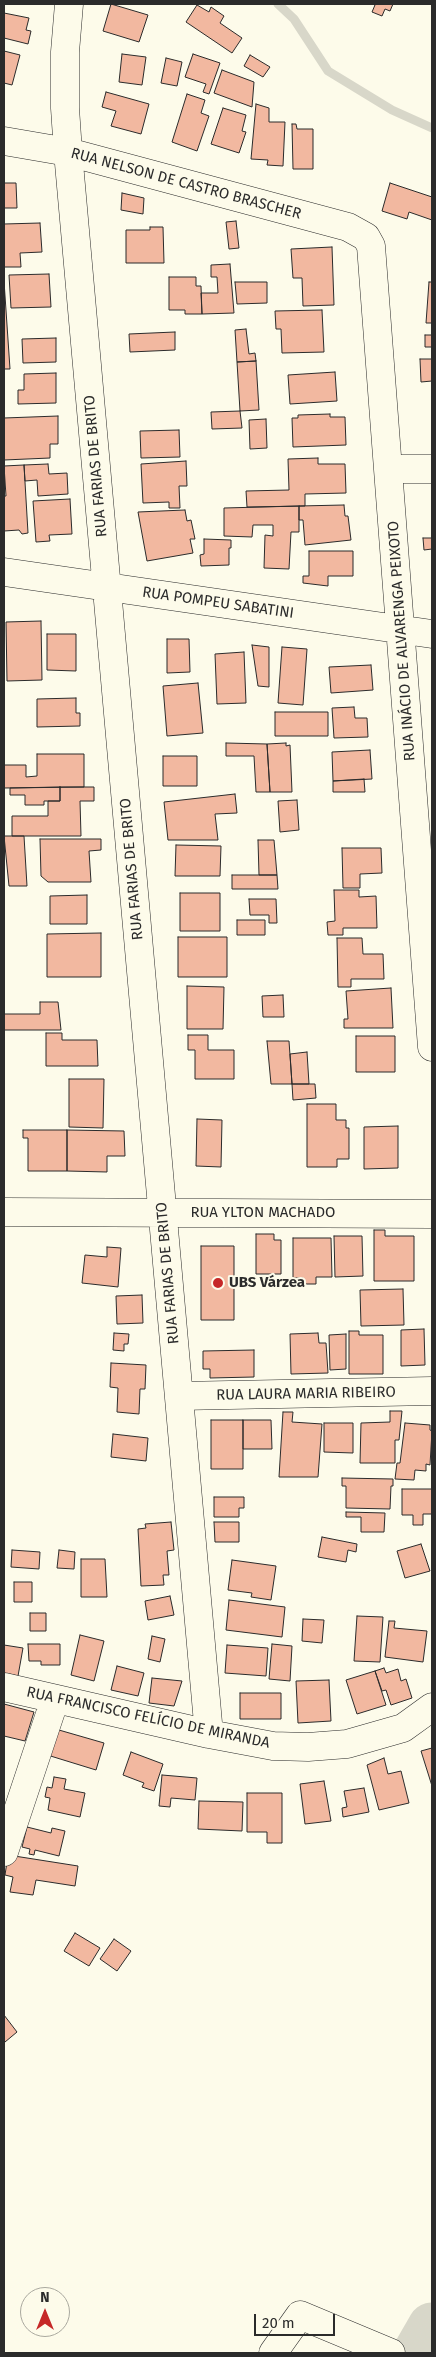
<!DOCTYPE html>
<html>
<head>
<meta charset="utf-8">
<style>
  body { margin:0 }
  #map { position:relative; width:436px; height:2357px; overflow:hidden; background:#fdfbea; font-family:"Fira Sans",sans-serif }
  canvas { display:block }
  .frame { position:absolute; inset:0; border:5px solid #2b2b2b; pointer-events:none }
  .north { position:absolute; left:20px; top:2287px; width:50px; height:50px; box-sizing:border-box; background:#fdfbea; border:1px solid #a9a89e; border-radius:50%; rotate:0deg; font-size:14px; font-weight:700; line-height:20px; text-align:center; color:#2b2b2b }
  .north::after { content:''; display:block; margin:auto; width:18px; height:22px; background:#c62828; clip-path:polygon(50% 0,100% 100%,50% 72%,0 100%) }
  .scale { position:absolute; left:254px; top:2314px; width:81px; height:22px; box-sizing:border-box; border:2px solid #2b2b2b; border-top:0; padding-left:6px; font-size:15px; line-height:18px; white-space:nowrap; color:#2b2b2b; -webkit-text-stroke:4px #fdfbea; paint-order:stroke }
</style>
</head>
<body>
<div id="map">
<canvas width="436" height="2357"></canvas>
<div class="frame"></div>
<div class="north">N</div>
<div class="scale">20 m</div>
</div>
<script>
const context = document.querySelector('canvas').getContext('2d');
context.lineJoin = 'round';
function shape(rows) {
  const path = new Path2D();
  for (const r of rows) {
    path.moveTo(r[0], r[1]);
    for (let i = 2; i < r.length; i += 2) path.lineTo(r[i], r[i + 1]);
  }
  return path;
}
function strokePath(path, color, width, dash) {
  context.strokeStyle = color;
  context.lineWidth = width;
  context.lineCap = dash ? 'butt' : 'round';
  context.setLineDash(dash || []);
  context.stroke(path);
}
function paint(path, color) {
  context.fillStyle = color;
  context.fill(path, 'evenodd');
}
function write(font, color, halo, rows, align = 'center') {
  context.font = font + ' "Fira Sans",sans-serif';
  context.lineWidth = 4;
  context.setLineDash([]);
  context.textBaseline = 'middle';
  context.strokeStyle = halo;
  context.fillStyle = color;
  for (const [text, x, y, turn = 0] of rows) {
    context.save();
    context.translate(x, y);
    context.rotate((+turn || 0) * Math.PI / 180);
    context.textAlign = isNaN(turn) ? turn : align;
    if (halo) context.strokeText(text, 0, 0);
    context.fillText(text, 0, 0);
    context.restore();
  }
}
const stream = shape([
  [278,4,294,19,328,71,392,110,432,128]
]);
const river = shape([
  [417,2353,432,2327]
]);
const building = shape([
  [111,4,148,15,139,42,103,31,111,4],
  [372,4,393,4,390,11,385,9,382,16,372,12,375,5,372,4],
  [197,5,209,12,211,7,224,16,220,23,242,38,232,53,186,22,197,5],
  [4,13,29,18,26,30,31,31,28,44,4,38,4,13],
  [4,51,20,55,12,85,4,83,4,51],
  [122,54,146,57,142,85,119,82,122,54],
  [193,54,220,63,209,94,203,92,206,84,185,77,193,54],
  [250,55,270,67,263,77,244,66,250,55],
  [166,58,182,62,177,86,161,83,166,58],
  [222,70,254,82,252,107,214,93,222,70],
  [106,92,149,104,141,134,111,126,116,111,102,107,106,92],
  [187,94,205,100,201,113,209,116,197,151,172,142,187,94],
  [256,104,269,108,269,122,285,122,283,166,267,165,268,160,251,159,256,104],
  [223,108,246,115,242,131,246,132,239,153,211,144,223,108],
  [292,124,296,124,297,129,313,129,313,169,293,169,292,124],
  [4,183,16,183,17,208,4,208,4,183],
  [390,183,432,197,432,220,409,212,407,219,382,211,390,183],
  [122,193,144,198,143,214,121,210,122,193],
  [236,221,239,248,229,249,226,222,236,221],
  [40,223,42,252,20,253,21,267,4,267,4,224,40,223],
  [150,227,163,227,164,263,126,263,126,230,150,230,150,227],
  [332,247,334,305,303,306,302,278,293,278,291,249,332,247],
  [230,264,234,313,202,314,201,293,218,293,217,277,211,277,211,265,230,264],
  [49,274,51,307,11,308,9,275,49,274],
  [169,277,196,277,196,286,201,286,202,314,185,314,185,310,169,310,169,277],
  [4,281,10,369,4,369,4,281],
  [235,282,267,282,267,303,237,304,235,282],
  [429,282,432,282,432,323,426,323,429,282],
  [322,310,324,352,282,353,281,329,276,329,275,311,322,310],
  [246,329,249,354,255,353,256,361,237,362,235,330,246,329],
  [175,332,175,350,130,352,129,334,175,332],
  [425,335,432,335,432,347,425,347,425,335],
  [56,338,56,362,23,363,22,339,56,338],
  [420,359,432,359,432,381,421,382,420,359],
  [256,361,259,410,240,411,237,362,256,361],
  [335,372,337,401,290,404,288,375,335,372],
  [56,373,56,403,18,404,18,390,24,390,24,374,56,373],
  [240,411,242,428,212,429,211,412,240,411],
  [330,414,330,417,345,417,346,445,293,447,292,418,298,418,298,415,330,414],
  [58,416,58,444,50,444,50,458,4,460,4,418,58,416],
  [266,419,267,448,250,449,249,420,266,419],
  [179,430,180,457,141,458,140,431,179,430],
  [318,458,318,464,345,464,346,493,305,494,305,506,247,507,246,491,289,490,288,459,318,458],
  [186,461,187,486,179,486,180,508,169,508,169,502,143,503,141,464,186,461],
  [48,464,49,474,67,473,68,494,38,496,37,480,25,481,24,465,48,464],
  [24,465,28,533,22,534,19,530,4,531,4,496,6,496,4,466,24,465],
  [70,499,72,534,49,535,50,541,36,542,33,501,70,499],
  [344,505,345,516,348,516,351,540,305,545,303,520,299,520,299,506,344,505],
  [299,506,299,532,291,532,289,569,264,568,265,535,273,536,273,525,253,525,252,537,224,536,224,508,299,506],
  [185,510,187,521,191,520,195,539,190,539,193,553,147,561,138,512,185,510],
  [423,538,432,538,432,549,424,550,423,538],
  [204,539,231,540,231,548,229,548,229,565,201,566,200,555,204,554,204,539],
  [309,551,353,551,353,576,328,576,328,586,303,583,303,576,309,576,309,551],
  [41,621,42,680,7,681,6,622,41,621],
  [47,634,76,634,76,671,47,670,47,634],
  [167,639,189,639,190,672,167,673,167,639],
  [252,645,269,647,269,687,258,686,252,645],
  [282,647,307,649,303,705,278,703,282,647],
  [244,652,246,703,217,704,215,654,244,652],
  [371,665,373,690,331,693,329,667,371,665],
  [198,683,203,733,167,736,163,686,198,683],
  [76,698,76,713,80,713,80,726,37,727,37,699,76,698],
  [354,707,355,718,367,718,368,737,334,738,332,708,354,707],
  [275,712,328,712,328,736,275,736,275,712],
  [226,743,267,744,270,792,256,792,254,756,226,756,226,743],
  [286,743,286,746,290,745,292,792,270,792,267,744,286,743],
  [370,750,372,779,333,781,332,752,370,750],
  [37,754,84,754,84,787,4,788,4,765,26,765,26,777,37,776,37,754],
  [163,756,197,756,197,786,163,786,163,756],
  [364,779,365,792,333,792,333,781,364,779],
  [60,787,60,801,44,801,44,805,25,805,25,795,10,795,10,788,60,787],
  [60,787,94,787,94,801,80,801,81,836,12,836,12,816,48,816,48,801,60,801,60,787],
  [235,794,237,813,215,814,218,840,168,840,164,802,235,794],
  [297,800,299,830,280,832,278,801,297,800],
  [4,836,24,836,27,886,9,886,4,836],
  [40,839,101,839,101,850,89,851,91,882,48,882,41,876,40,839],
  [258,840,274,840,277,875,259,875,258,840],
  [176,845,221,846,220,876,175,876,176,845],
  [342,848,381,848,382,873,360,874,360,888,343,888,342,848],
  [232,875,277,875,278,889,232,889,232,875],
  [334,890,359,890,359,897,376,896,377,928,343,928,343,935,328,935,327,922,335,921,334,890],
  [180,893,220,893,220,931,180,931,180,893],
  [87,895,87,924,50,924,50,896,87,895],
  [249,899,276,899,277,923,269,923,269,915,250,915,249,899],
  [237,920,265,920,265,935,237,935,237,920],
  [101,933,101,977,47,977,47,934,101,933],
  [178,937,227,937,227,977,178,977,178,937],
  [337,938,362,938,363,954,383,954,384,979,351,979,351,987,338,987,337,938],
  [187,986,224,987,223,1029,187,1029,187,986],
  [391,988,393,1028,344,1028,344,1019,348,1019,346,991,391,988],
  [283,995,284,1017,263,1017,262,996,283,995],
  [40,1002,58,1002,61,1030,4,1030,4,1014,40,1014,40,1002],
  [46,1033,62,1033,62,1040,97,1040,98,1066,46,1066,46,1033],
  [188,1035,208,1035,208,1050,234,1050,234,1079,195,1079,195,1050,188,1050,188,1035],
  [356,1036,395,1036,395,1072,356,1072,356,1036],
  [267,1041,289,1041,292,1084,271,1084,267,1041],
  [307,1052,309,1084,292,1084,290,1054,307,1052],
  [69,1079,104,1079,103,1128,69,1127,69,1079],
  [292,1084,315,1084,316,1098,293,1100,292,1084],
  [307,1104,336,1104,336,1120,346,1120,346,1128,349,1128,349,1159,337,1159,337,1167,307,1167,307,1104],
  [197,1119,222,1120,221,1167,196,1166,197,1119],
  [398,1126,398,1168,364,1169,364,1127,398,1126],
  [23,1130,67,1130,67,1171,28,1171,28,1138,23,1138,23,1130],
  [67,1130,124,1131,125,1156,107,1156,107,1172,67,1171,67,1130],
  [374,1230,385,1230,385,1236,414,1236,414,1281,374,1281,374,1230],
  [256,1234,274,1234,274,1240,281,1240,281,1274,256,1274,256,1234],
  [334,1236,362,1236,363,1276,335,1277,334,1236],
  [293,1238,331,1238,332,1277,316,1277,316,1284,303,1284,303,1278,293,1278,293,1238],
  [201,1246,234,1246,234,1320,201,1320,201,1246],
  [107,1247,121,1248,118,1287,82,1283,85,1255,107,1257,107,1247],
  [403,1289,404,1325,361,1326,360,1290,403,1289],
  [142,1295,143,1323,117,1324,116,1296,142,1295],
  [424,1329,425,1365,401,1366,401,1330,424,1329],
  [349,1331,359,1331,359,1335,383,1335,383,1374,349,1374,349,1331],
  [114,1333,129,1334,128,1344,124,1344,124,1351,113,1350,114,1333],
  [318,1333,319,1343,326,1343,328,1373,291,1374,290,1334,318,1333],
  [346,1334,346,1369,330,1370,329,1335,346,1334],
  [254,1350,254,1377,210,1378,210,1369,203,1369,203,1351,254,1350],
  [111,1363,146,1365,145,1389,140,1389,139,1414,117,1412,118,1388,110,1387,111,1363],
  [390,1411,402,1411,399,1440,395,1440,395,1463,360,1463,361,1423,390,1422,390,1411],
  [283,1412,293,1412,292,1422,322,1424,318,1477,279,1477,283,1412],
  [211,1420,243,1420,243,1469,211,1469,211,1420],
  [243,1420,271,1420,272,1449,243,1449,243,1420],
  [324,1423,353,1423,353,1453,324,1452,324,1423],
  [405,1423,430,1425,430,1430,432,1431,430,1465,426,1464,426,1471,415,1470,414,1480,395,1479,397,1463,400,1463,405,1423],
  [113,1434,148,1438,146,1461,111,1457,113,1434],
  [342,1478,393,1479,393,1486,391,1486,390,1509,346,1508,346,1486,342,1486,342,1478],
  [402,1489,432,1489,432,1514,423,1514,423,1525,413,1525,413,1515,402,1515,402,1489],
  [214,1497,244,1497,244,1508,239,1508,239,1517,214,1517,214,1497],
  [346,1512,385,1513,384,1532,361,1532,361,1517,346,1517,346,1512],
  [171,1522,174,1550,167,1551,169,1575,163,1575,164,1585,141,1586,138,1529,146,1528,145,1524,171,1522],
  [214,1522,239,1522,239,1542,215,1542,214,1522],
  [322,1537,357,1544,356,1552,348,1550,346,1562,318,1557,322,1537],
  [421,1544,430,1571,405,1578,397,1551,421,1544],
  [12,1550,40,1552,39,1569,11,1567,12,1550],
  [59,1550,75,1552,74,1569,57,1568,59,1550],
  [81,1559,105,1559,107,1597,81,1597,81,1559],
  [232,1560,276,1566,271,1600,251,1597,252,1593,228,1590,232,1560],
  [14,1582,32,1582,32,1602,14,1602,14,1582],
  [170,1596,174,1615,148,1620,145,1601,170,1596],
  [229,1600,285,1607,282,1637,226,1630,229,1600],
  [30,1613,46,1613,46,1631,30,1631,30,1613],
  [357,1616,383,1617,380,1662,354,1661,357,1616],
  [303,1619,324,1620,322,1643,302,1641,303,1619],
  [389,1621,395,1621,394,1628,427,1631,423,1662,385,1657,389,1621],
  [80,1635,104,1641,94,1681,71,1675,80,1635],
  [152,1636,165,1639,160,1662,148,1659,152,1636],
  [4,1641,4,1645,23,1648,18,1676,4,1673,4,1641],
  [28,1644,60,1644,60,1665,41,1665,41,1661,29,1661,28,1644],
  [272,1644,292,1646,290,1681,269,1679,272,1644],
  [227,1645,268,1648,266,1676,225,1673,227,1645],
  [117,1666,144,1673,138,1696,111,1690,117,1666],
  [384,1668,386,1673,398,1669,401,1681,406,1679,412,1698,391,1705,386,1690,382,1691,375,1671,384,1668],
  [375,1671,386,1705,357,1714,346,1680,375,1671],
  [152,1678,182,1681,174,1706,149,1703,152,1678],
  [329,1680,331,1721,298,1723,296,1681,329,1680],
  [240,1693,281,1693,281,1719,240,1719,240,1693],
  [4,1704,34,1712,25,1741,4,1736,4,1704],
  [52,1728,104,1743,96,1770,44,1754,52,1728],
  [432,1748,432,1786,421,1751,432,1748],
  [131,1752,163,1764,154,1791,142,1787,144,1783,123,1775,131,1752],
  [384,1758,388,1774,401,1771,409,1803,379,1810,367,1765,384,1758],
  [162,1775,197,1778,195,1800,171,1798,170,1807,159,1806,162,1775],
  [54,1777,66,1779,64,1789,85,1793,80,1817,48,1810,50,1798,45,1797,47,1787,52,1788,54,1777],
  [324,1781,331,1821,305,1824,300,1784,324,1781],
  [364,1788,369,1812,343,1817,342,1808,347,1807,344,1791,364,1788],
  [247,1793,282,1793,282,1843,267,1843,267,1832,247,1832,247,1793],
  [199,1801,243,1802,242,1831,198,1829,199,1801],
  [27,1827,51,1833,52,1828,65,1831,59,1856,35,1850,34,1855,29,1854,30,1849,22,1847,27,1827],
  [8,1855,78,1866,75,1886,36,1880,33,1895,10,1892,13,1877,5,1875,8,1855],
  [75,1933,100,1948,89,1966,64,1951,75,1933],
  [114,1939,131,1951,117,1971,100,1959,114,1939],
  [4,2015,17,2032,5,2042,4,2039,4,2015]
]);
const minor = shape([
  [69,4,65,52,65,108,68,152,209,1734],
  [4,141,68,152,348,227,366,237,371,246,432,1047],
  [389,469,432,469],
  [4,572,432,634],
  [4,1212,432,1214],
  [179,1396,432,1391],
  [4,1687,209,1734,273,1746,308,1747,347,1744,403,1728,432,1707],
  [4,1852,55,1699],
  [273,2353,300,2315,391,2353]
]);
const markers = [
  [218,1283,6,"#c62828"]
];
const streetNames = [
  ["RUA NELSON DE CASTRO BRASCHER",186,184,15],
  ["RUA FARIAS DE BRITO",96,466,-95],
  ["RUA POMPEU SABATINI",218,603,8],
  ["RUA INÁCIO DE ALVARENGA PEIXOTO",402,641,-94],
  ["RUA FARIAS DE BRITO",132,869,-95],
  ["RUA YLTON MACHADO",263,1213],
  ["RUA FARIAS DE BRITO",168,1273,-95],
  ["RUA LAURA MARIA RIBEIRO",306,1394,-1],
  ["RUA FRANCISCO FELÍCIO DE MIRANDA",148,1718,12]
];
const poiNames = [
  ["UBS Várzea",229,1283]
];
strokePath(stream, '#d8d7c9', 9);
strokePath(river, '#d8d7c9', 49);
paint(building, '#f2b8a0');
strokePath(building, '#2b2b2b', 1);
strokePath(minor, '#2b2b2b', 29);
strokePath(minor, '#fdfbea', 28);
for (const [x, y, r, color] of markers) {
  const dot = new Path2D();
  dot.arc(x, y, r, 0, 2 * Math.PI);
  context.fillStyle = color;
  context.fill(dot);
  strokePath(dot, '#fdfbea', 2);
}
write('15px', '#2b2b2b', '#fdfbea', streetNames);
write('bold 15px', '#2b2b2b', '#fdfbea', poiNames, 'left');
</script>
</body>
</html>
